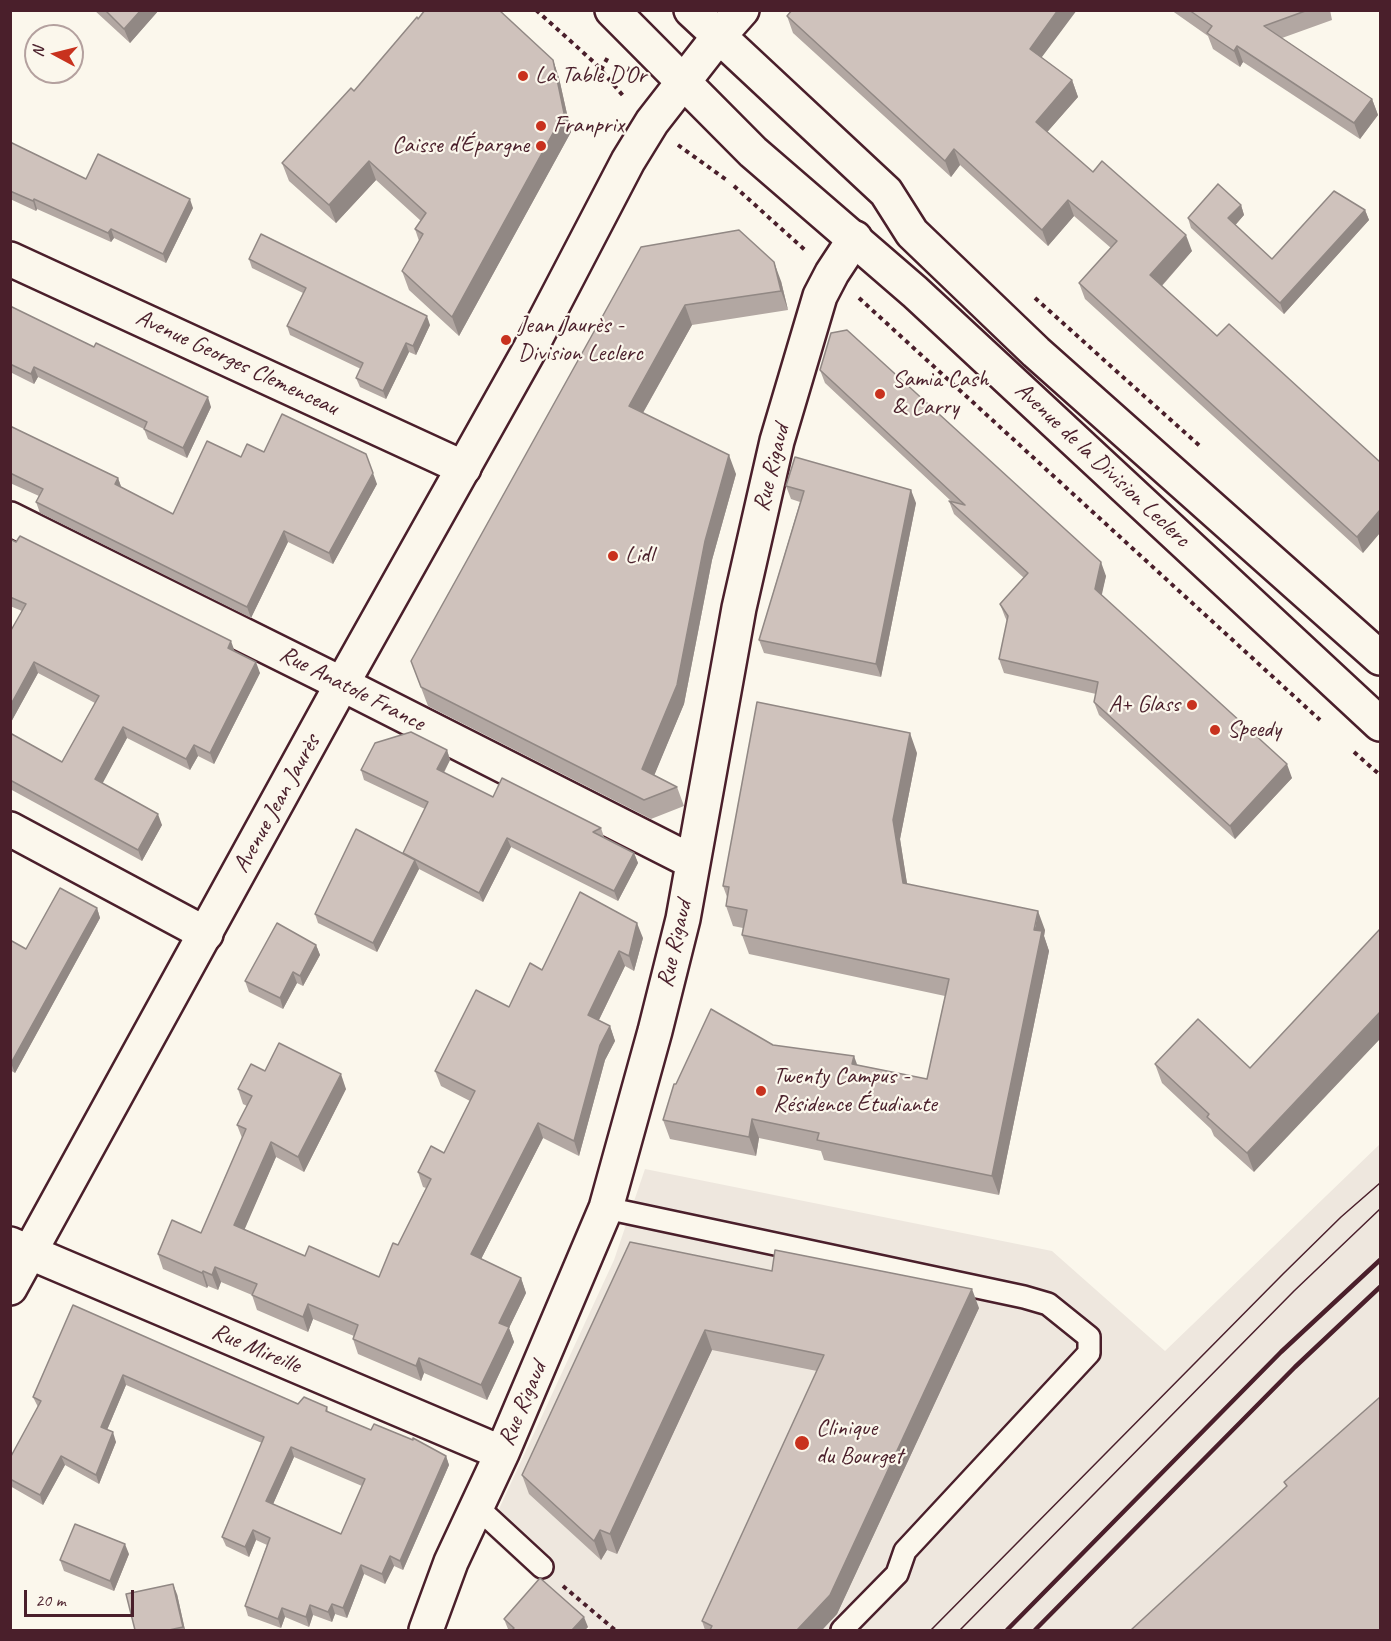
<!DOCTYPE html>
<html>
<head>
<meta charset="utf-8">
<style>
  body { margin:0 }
  #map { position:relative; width:1391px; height:1641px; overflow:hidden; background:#fbf7ec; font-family:Caveat,sans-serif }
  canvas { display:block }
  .frame { position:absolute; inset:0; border:12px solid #4a1f2b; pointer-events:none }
  .north { position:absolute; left:24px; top:24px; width:60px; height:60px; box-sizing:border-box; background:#fbf7ec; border:2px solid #b4a19f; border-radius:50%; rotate:277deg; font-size:16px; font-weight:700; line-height:24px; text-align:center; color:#4a1f2b }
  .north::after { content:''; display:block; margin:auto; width:21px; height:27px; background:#c8321e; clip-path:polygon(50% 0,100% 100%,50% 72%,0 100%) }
  .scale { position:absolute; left:24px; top:1590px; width:110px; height:27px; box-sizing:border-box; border:3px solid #4a1f2b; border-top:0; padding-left:8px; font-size:18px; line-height:21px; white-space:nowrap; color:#4a1f2b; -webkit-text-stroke:4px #fbf7ec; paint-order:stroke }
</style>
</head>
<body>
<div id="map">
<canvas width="1391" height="1641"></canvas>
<div class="frame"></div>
<div class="north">N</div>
<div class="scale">20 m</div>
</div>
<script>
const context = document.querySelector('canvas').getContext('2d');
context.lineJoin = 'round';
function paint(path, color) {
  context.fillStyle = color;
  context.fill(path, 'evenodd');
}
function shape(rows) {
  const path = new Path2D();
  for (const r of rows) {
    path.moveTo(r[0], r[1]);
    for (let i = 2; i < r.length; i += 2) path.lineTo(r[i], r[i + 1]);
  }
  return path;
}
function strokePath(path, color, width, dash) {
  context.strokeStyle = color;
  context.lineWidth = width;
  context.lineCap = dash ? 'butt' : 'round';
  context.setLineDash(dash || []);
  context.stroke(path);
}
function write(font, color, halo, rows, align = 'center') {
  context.font = font + ' Caveat,sans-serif';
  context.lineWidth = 4.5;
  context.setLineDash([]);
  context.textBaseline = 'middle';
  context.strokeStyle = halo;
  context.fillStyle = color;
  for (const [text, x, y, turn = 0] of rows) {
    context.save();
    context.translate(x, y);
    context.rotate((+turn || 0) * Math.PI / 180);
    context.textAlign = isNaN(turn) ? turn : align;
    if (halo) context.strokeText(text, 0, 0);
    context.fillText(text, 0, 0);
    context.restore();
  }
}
const built = shape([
  [1380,1144,1380,1419,1139,1630,591,1630,487,1535,614,1260,645,1169,1052,1251,1165,1351]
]);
const path = shape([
  [536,10,596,64,625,98],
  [601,70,609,55],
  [678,145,728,181],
  [734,186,806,251],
  [859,298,1320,720],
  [1035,298,1202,448],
  [1354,752,1380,775],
  [563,1586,615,1630]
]);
const lane = shape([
  [606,1208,1024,1297,1048,1304,1089,1337,1089,1353,905,1551,897,1574,842,1630],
  [477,1507,542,1567]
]);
const street = shape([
  [10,259,464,468],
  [10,519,342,684,691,861],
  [10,829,206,934],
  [10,1244,502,1453],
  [426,1630,451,1562,502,1453,606,1208,655,1031,683,919,739,608,777,441,820,296,832,273,855,238]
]);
const secondary = shape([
  [10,1288,342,684,530,349,628,161,652,122,719,36]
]);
const primary = shape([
  [612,10,753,152,915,292,1380,724],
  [691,10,886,192,912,233,1036,352,1380,658],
  [719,36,742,10]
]);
const tram = shape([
  [931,1630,1283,1274,1341,1217,1380,1183],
  [960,1630,1294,1291,1380,1209]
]);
const rail = shape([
  [1007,1630,1281,1352,1380,1260],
  [1035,1630,1295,1367,1380,1287]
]);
const wall = shape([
  [94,10,159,10,130,43],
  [1171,10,1330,10,1332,20,1282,38,1372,99,1378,115,1360,139,1243,62,1240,67,1213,49,1208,36],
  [787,16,1041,57,1072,80,1078,97,1047,132,1093,172,1192,251,1162,286,1217,336,1380,462,1363,553,1085,299,1079,283,1111,248,1074,216,1048,246,960,165,951,177,793,33],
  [418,19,553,60,559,78,571,132,459,336,409,290,402,271,419,241,415,229,421,221,376,180,336,223,289,181,282,163,354,91],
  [10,142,86,179,193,208,166,263,114,238,111,242,37,209,36,211,10,199],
  [1241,205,1244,215,1235,225,1272,259,1365,210,1369,220,1284,314,1191,228,1188,218],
  [641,247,781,281,788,310,692,325,643,413,736,474,712,560,684,704,654,775,677,787,684,806,651,819,428,706,411,661],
  [249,259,430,325,416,355,409,352,386,399,360,387,356,378,361,369,290,335,287,326,303,293,252,268],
  [10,306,211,407,187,458,148,439,144,429,38,377,34,384,10,372],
  [820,370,1106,576,1101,595,1292,778,1235,839,1099,715,1094,702,1096,694,1004,673,999,659,1007,621,1005,617,1000,604,1024,578,954,514,949,501,951,501,825,383],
  [10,426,118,478,121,487,173,514,241,457,264,452,377,484,333,564,288,542,251,618,40,513,36,502,39,496,10,483],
  [786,486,916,503,881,677,764,653,759,640,800,502,791,499],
  [10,539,235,652,260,673,214,764,198,756,190,770,127,738,102,783,162,825,142,861,10,789,10,733,62,762,95,703,38,673,10,724,10,632,22,611,10,606],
  [447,750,450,760,444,773,493,797,601,828,604,837,634,853,638,863,618,901,511,847,483,902,419,869,377,952,318,923,315,914,403,854,425,809,364,780,361,770],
  [917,753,900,839,907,884,1045,930,1044,936,1049,951,999,1195,824,1160,821,1151,759,1138,756,1156,670,1139,663,1120,676,1084,773,1045,857,1065,927,1079,945,996,749,954,742,935,743,928,733,926,726,906,727,897,723,886],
  [97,908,100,918,15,1073,10,1070,10,940,26,949],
  [643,938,634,971,625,966,599,1020,610,1026,615,1041,605,1060,579,1156,543,1138,481,1259,521,1278,526,1293,509,1328,514,1342,487,1400,424,1373,421,1381,358,1354,353,1339,354,1336,313,1319,308,1332,257,1310,252,1295,221,1282,218,1290,208,1286,207,1288,163,1269,158,1254,201,1233,242,1138,237,1125,247,1106,243,1104,238,1089,265,1071,346,1089,304,1172,276,1157,244,1229,305,1256,379,1277,398,1245,426,1188,423,1187,418,1172,444,1153,470,1101,441,1086,435,1071,509,1007,542,970],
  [316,945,320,955,303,986,297,983,283,1009,249,992,245,981],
  [1155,1064,1250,1068,1254,1172,1214,1136,1211,1129,1162,1083],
  [772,1271,979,1308,837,1614,822,1630,705,1630,702,1621,817,1371,712,1350,617,1554,607,1550,601,1560,529,1494,522,1475],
  [73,1305,298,1404,327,1407,328,1412,371,1430,446,1456,449,1465,403,1570,394,1566,385,1584,364,1574,347,1618,335,1614,332,1622,313,1615,309,1627,285,1617,281,1628,248,1616,245,1606,267,1545,256,1540,249,1557,226,1546,222,1537,262,1443,126,1385,107,1430,116,1442,99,1484,65,1465,43,1505,10,1486,10,1458,38,1407,33,1397],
  [294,1457,362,1486,341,1534,273,1504],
  [129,1554,114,1591,64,1571,60,1560],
  [177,1594,185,1630,135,1630],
  [504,1619,588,1627,585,1630,510,1630,508,1629]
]);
const shadedWall = shape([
  [141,10,159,10,130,43,124,29],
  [1058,10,1077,10,1036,65,1030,49],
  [1237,46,1243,62,1240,67,1234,51],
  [553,60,559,78,571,132,459,336,452,317],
  [1072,80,1078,97,1042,138,1036,122],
  [1372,99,1378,115,1360,139,1354,123],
  [954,149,960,165,951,177,945,161],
  [369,161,376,180,336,223,329,205],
  [34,199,37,209,36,211,33,201],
  [190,199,193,208,166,263,163,254],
  [1068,200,1074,216,1048,246,1042,230],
  [1241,205,1244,215,1232,229,1228,218],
  [1365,210,1369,220,1284,314,1280,303],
  [111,229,114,238,111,242,108,233],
  [1186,235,1192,251,1156,292,1150,275],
  [774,262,781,281,788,310,781,291],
  [685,305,692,325,636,425,629,406],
  [427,316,430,325,416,355,413,346],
  [406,343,409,352,386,399,383,391],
  [34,367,38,377,34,384,31,374],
  [208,397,211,407,187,458,183,448],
  [729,455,736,474,712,560,684,704,649,788,642,769],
  [373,473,377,484,333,564,329,553],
  [118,478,122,489,115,484],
  [911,490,916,503,881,677,876,664],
  [1380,510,1380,533,1363,553,1357,537],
  [284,531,288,542,251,618,247,607],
  [1101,562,1106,576,1100,603,1095,589],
  [231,641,235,652,228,648],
  [34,662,38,673,10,724,10,706],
  [256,662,260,673,214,764,210,753],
  [123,727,127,738,99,790,95,779],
  [910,733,917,753,900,839,910,902,903,883,893,820],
  [194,745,198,756,190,770,186,759],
  [447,750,450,760,440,779,437,769],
  [1287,764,1292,778,1235,839,1230,826],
  [158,814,162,825,142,861,138,850],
  [507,838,511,847,483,902,479,893],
  [634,853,638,863,618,901,614,891],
  [415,860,419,869,377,952,373,943],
  [97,908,100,918,15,1073,11,1063],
  [1038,911,1045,930,1044,936,1049,951,999,1195,992,1176],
  [637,923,643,938,634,971,629,956],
  [316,945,320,955,303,986,300,976],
  [619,951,625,966,594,1030,588,1015],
  [293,972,297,983,283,1009,280,998],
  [1380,1012,1380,1039,1254,1172,1247,1153],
  [610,1026,615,1041,605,1060,579,1156,574,1141,600,1045],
  [854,1056,861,1075,852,1064],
  [341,1074,346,1089,304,1172,298,1157],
  [752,1119,759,1138,756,1156,749,1137],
  [538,1123,543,1138,476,1269,471,1254],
  [271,1142,276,1157,240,1240,234,1225],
  [215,1267,221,1282,218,1290,212,1275],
  [203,1271,208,1286,207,1288,202,1273],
  [521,1278,526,1293,509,1328,514,1342,487,1400,481,1385,499,1323],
  [972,1289,979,1308,837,1614,822,1630,797,1630],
  [308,1304,313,1319,308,1332,303,1317],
  [705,1330,712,1350,617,1554,610,1534],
  [419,1358,424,1373,421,1381,416,1366],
  [123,1375,126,1385,104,1437,101,1427],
  [113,1432,116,1442,99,1484,96,1475],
  [291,1447,294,1457,270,1511,266,1501],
  [61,1456,65,1465,43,1505,40,1495],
  [446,1456,449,1465,403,1570,400,1561],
  [253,1530,256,1540,249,1557,245,1547],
  [600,1530,607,1550,601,1560,594,1541],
  [125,1544,129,1554,114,1591,110,1581],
  [390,1556,394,1566,385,1584,382,1574],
  [361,1565,364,1574,347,1618,343,1608],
  [173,1584,177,1594,185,1630,183,1627],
  [332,1604,335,1614,332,1622,328,1612],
  [310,1605,313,1615,309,1627,306,1617],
  [282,1608,285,1617,281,1628,278,1619],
  [584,1617,588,1627,585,1630,572,1630]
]);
const building = shape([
  [105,10,141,10,124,29,105,10],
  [425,10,499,10,553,60,564,113,452,317,402,271,423,234,415,229,426,213,369,161,329,205,282,163,351,88,354,91,417,17,418,19,425,10],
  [792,10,1058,10,1030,49,1072,80,1036,122,1093,172,1102,161,1186,235,1150,275,1217,336,1229,324,1380,462,1380,510,1357,537,1079,283,1117,241,1068,200,1042,230,954,149,945,161,787,16,792,10],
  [1189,10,1308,10,1264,26,1372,99,1354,123,1237,46,1234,51,1207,33,1212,26,1189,10],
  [10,142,86,179,98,154,190,199,163,254,111,229,108,233,34,199,33,201,10,191,10,142],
  [1218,184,1241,205,1228,218,1272,259,1334,191,1365,210,1280,303,1188,218,1218,184],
  [739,230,774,262,781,291,685,305,629,406,729,455,705,541,677,685,642,769,677,787,644,800,421,687,411,661,641,247,739,230],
  [261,234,427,316,413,346,406,343,383,391,356,378,363,363,287,326,306,288,249,259,261,234],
  [10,306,94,347,96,343,208,397,183,448,144,429,147,422,34,367,31,374,10,364,10,306],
  [847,330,1101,562,1095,589,1287,764,1230,826,1094,702,1098,682,999,659,1008,616,1000,604,1028,573,949,501,965,505,820,370,831,333,847,330],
  [282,414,366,454,373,473,329,553,284,531,247,607,36,502,43,489,10,473,10,426,118,478,115,484,173,514,207,441,241,457,247,444,264,452,282,414],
  [795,457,911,490,876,664,759,640,804,491,786,486,795,457],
  [20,536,231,641,228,648,256,662,210,753,194,745,186,759,123,727,95,779,158,814,138,850,10,780,10,733,62,762,99,696,34,662,10,706,10,632,26,604,10,597,10,539,16,542,20,536],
  [757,702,910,733,893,820,903,883,1038,911,1034,930,1042,931,992,1176,817,1140,819,1133,752,1119,749,1137,663,1120,674,1084,676,1084,711,1009,773,1045,854,1056,852,1064,927,1079,949,979,742,935,747,910,726,906,729,887,723,886,757,702],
  [411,732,447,750,437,769,493,797,502,778,601,828,593,832,634,853,614,891,507,838,479,893,403,853,428,802,361,770,375,743,411,732],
  [356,829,415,860,373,943,315,914,356,829],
  [60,888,97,908,11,1063,10,1063,10,940,26,949,60,888],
  [580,892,637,923,629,956,619,951,588,1015,610,1026,600,1045,574,1141,538,1123,471,1254,521,1278,499,1323,509,1327,481,1385,419,1358,416,1366,353,1339,358,1325,308,1304,303,1317,252,1295,257,1284,215,1267,212,1275,203,1271,202,1273,158,1254,172,1220,201,1233,246,1129,237,1125,252,1096,238,1089,251,1064,265,1071,279,1043,341,1074,298,1157,271,1142,234,1225,305,1256,309,1246,379,1277,393,1243,398,1245,431,1179,418,1172,431,1146,444,1153,475,1091,435,1071,476,990,509,1007,530,963,542,970,580,892],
  [277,923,316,945,300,976,293,972,280,998,245,981,277,923],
  [1380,929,1380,1012,1247,1153,1207,1117,1209,1114,1155,1064,1198,1019,1250,1068,1380,929],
  [630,1242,772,1271,775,1250,972,1289,830,1595,797,1630,710,1630,712,1626,702,1621,824,1355,705,1330,610,1534,600,1530,594,1541,522,1475,630,1242],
  [73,1305,298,1404,304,1397,327,1407,326,1411,371,1430,374,1424,413,1440,413,1438,446,1456,400,1561,390,1556,382,1574,361,1565,343,1608,332,1604,328,1612,310,1605,306,1617,282,1608,278,1619,245,1606,270,1538,253,1530,245,1547,222,1537,264,1437,123,1375,101,1427,113,1432,96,1475,61,1456,40,1495,10,1479,10,1458,41,1401,33,1397,73,1305],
  [291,1447,365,1479,341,1534,266,1501,291,1447],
  [1380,1397,1380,1630,1131,1630,1287,1486,1284,1482,1380,1397],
  [75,1524,125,1544,110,1581,60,1560,75,1524],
  [540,1578,584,1617,572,1630,512,1630,514,1628,504,1619,540,1578],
  [173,1584,183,1627,169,1630,135,1630,126,1594,173,1584]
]);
const markers = [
  [523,76,6,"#c8321e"],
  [541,126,6,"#c8321e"],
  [541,146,6,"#c8321e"],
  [506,340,6,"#c8321e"],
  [880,394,6,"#c8321e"],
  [613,556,6,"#c8321e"],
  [1192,705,6,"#c8321e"],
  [1215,730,6,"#c8321e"],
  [761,1091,6,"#c8321e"],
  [802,1443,8,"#c8321e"]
];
const poiNames = [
  ["La Table D'Or",535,76],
  ["Franprix",553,126],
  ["Caisse d'Épargne",529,146,"right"],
  ["Jean Jaurès -",518,326],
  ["Division Leclerc",518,354],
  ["Samia Cash",892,380],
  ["& Carry",892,408],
  ["Lidl",625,556],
  ["A+ Glass",1180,705,"right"],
  ["Speedy",1227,730],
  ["Twenty Campus -",773,1077],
  ["Résidence Étudiante",773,1105],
  ["Clinique",816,1429],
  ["du Bourget",816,1457]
];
const streetNames = [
  ["Avenue Georges Clemenceau",237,363,25],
  ["Avenue de la Division Leclerc",1102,465,43],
  ["Rue Rigaud",772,468,-76],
  ["Rue Anatole France",352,689,27],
  ["Avenue Jean Jaurès",277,804,-61],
  ["Rue Rigaud",675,944,-77],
  ["Rue Mireille",256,1349,23],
  ["Rue Rigaud",523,1404,-67]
];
paint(built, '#eee7de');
strokePath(lane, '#4a1f2b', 26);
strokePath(street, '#4a1f2b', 38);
strokePath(secondary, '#4a1f2b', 38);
strokePath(primary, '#4a1f2b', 38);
strokePath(path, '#4a1f2b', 4, [4.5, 4.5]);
strokePath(lane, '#fbf7ec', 21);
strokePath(street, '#fbf7ec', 33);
strokePath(secondary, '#fbf7ec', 33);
strokePath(primary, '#fbf7ec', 33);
strokePath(tram, '#4a1f2b', 1.5);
strokePath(rail, '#4a1f2b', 4.5);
paint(wall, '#b2a7a2');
paint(shadedWall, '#918884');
paint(building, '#cfc2bc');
strokePath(building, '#918884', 1.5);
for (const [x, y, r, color] of markers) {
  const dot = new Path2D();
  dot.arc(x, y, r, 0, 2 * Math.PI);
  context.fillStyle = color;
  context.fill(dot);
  strokePath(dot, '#fbf7ec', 2);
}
write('24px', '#4a1f2b', '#fbf7ec', poiNames, 'left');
write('24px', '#4a1f2b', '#fbf7ec', streetNames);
</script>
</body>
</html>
